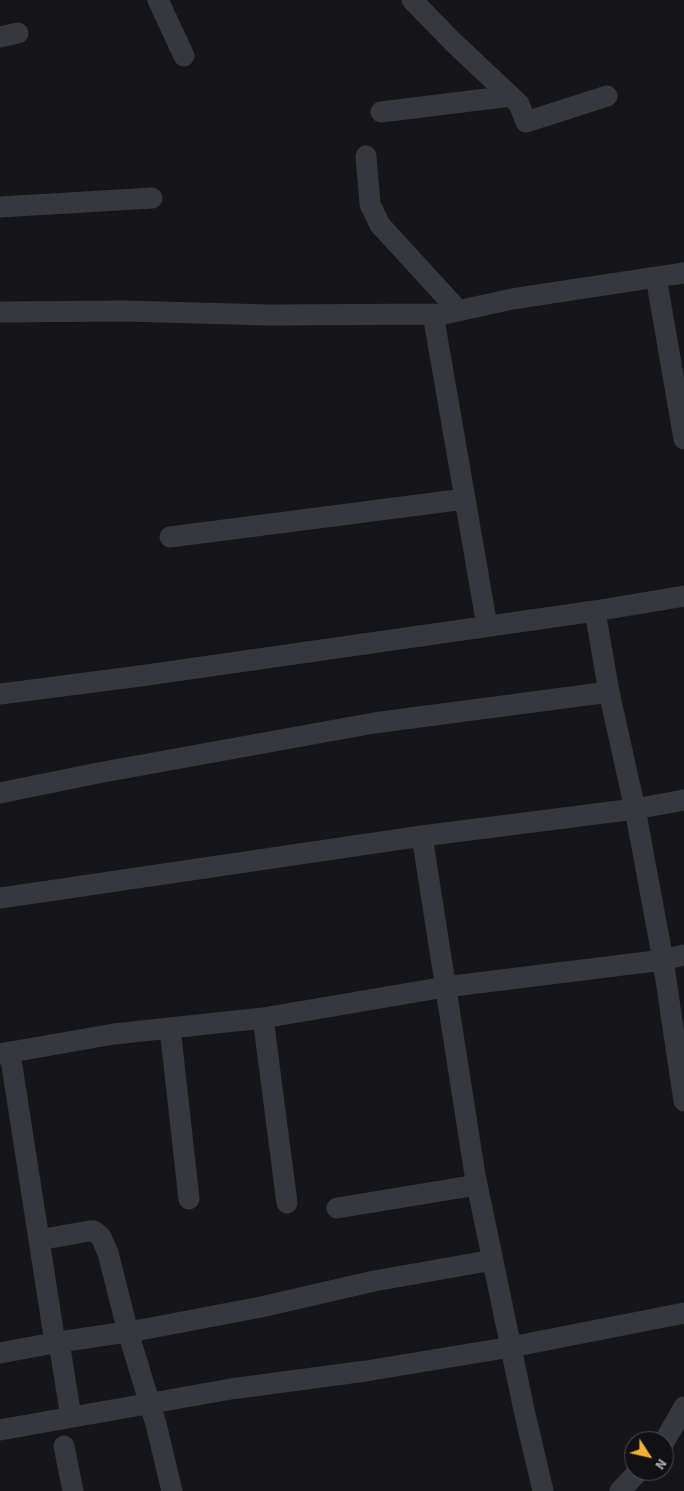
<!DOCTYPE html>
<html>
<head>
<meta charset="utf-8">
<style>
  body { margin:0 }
  #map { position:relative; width:684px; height:1491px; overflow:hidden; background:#161618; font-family:"Source Sans 3",sans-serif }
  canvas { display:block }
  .north { position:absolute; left:624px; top:1431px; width:50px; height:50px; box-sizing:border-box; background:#111113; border:1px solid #4d4f55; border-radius:50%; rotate:125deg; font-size:14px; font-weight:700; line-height:20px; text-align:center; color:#a8adb8 }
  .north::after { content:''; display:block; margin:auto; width:18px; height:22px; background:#f2b134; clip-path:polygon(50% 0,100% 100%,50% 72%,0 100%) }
</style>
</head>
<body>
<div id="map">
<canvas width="684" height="1491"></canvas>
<div class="north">N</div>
</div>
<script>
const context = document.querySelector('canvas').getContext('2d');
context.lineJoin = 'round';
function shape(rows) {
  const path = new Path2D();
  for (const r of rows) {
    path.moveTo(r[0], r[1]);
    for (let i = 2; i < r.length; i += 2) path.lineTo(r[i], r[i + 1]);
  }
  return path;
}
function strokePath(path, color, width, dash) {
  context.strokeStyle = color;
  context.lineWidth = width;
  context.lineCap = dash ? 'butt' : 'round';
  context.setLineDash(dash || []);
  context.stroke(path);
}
const minor = shape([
  [158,0,184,56],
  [412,0,453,42,519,104,526,122,607,96],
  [0,37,18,33],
  [381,112,511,96],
  [366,156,370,204,380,225,459,311],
  [0,207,152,198],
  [656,277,684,439],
  [0,312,125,311,268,315,444,314,512,299,684,273],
  [433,314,487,626],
  [170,537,465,499],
  [684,596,595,611,609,692,635,809,663,960,684,1101],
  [0,694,140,676,595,611],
  [0,793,98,773,374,723,609,692],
  [422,836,475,1175,524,1410,543,1491],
  [0,898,422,836,635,809,684,800],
  [263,1018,287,1203],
  [170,1028,189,1199],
  [10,1053,55,1343],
  [0,1054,114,1034,263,1018,445,987,663,960,684,955],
  [337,1208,477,1185],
  [39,1240,89,1231,94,1231,101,1237,108,1253,128,1332,156,1424,172,1491],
  [59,1342,71,1417],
  [0,1353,59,1342,140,1330,261,1307,374,1281,493,1260],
  [0,1430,231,1389,366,1371,511,1347,684,1313],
  [664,1442,684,1407],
  [64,1446,73,1491],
  [620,1491,639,1471]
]);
strokePath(minor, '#37383d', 21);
</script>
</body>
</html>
